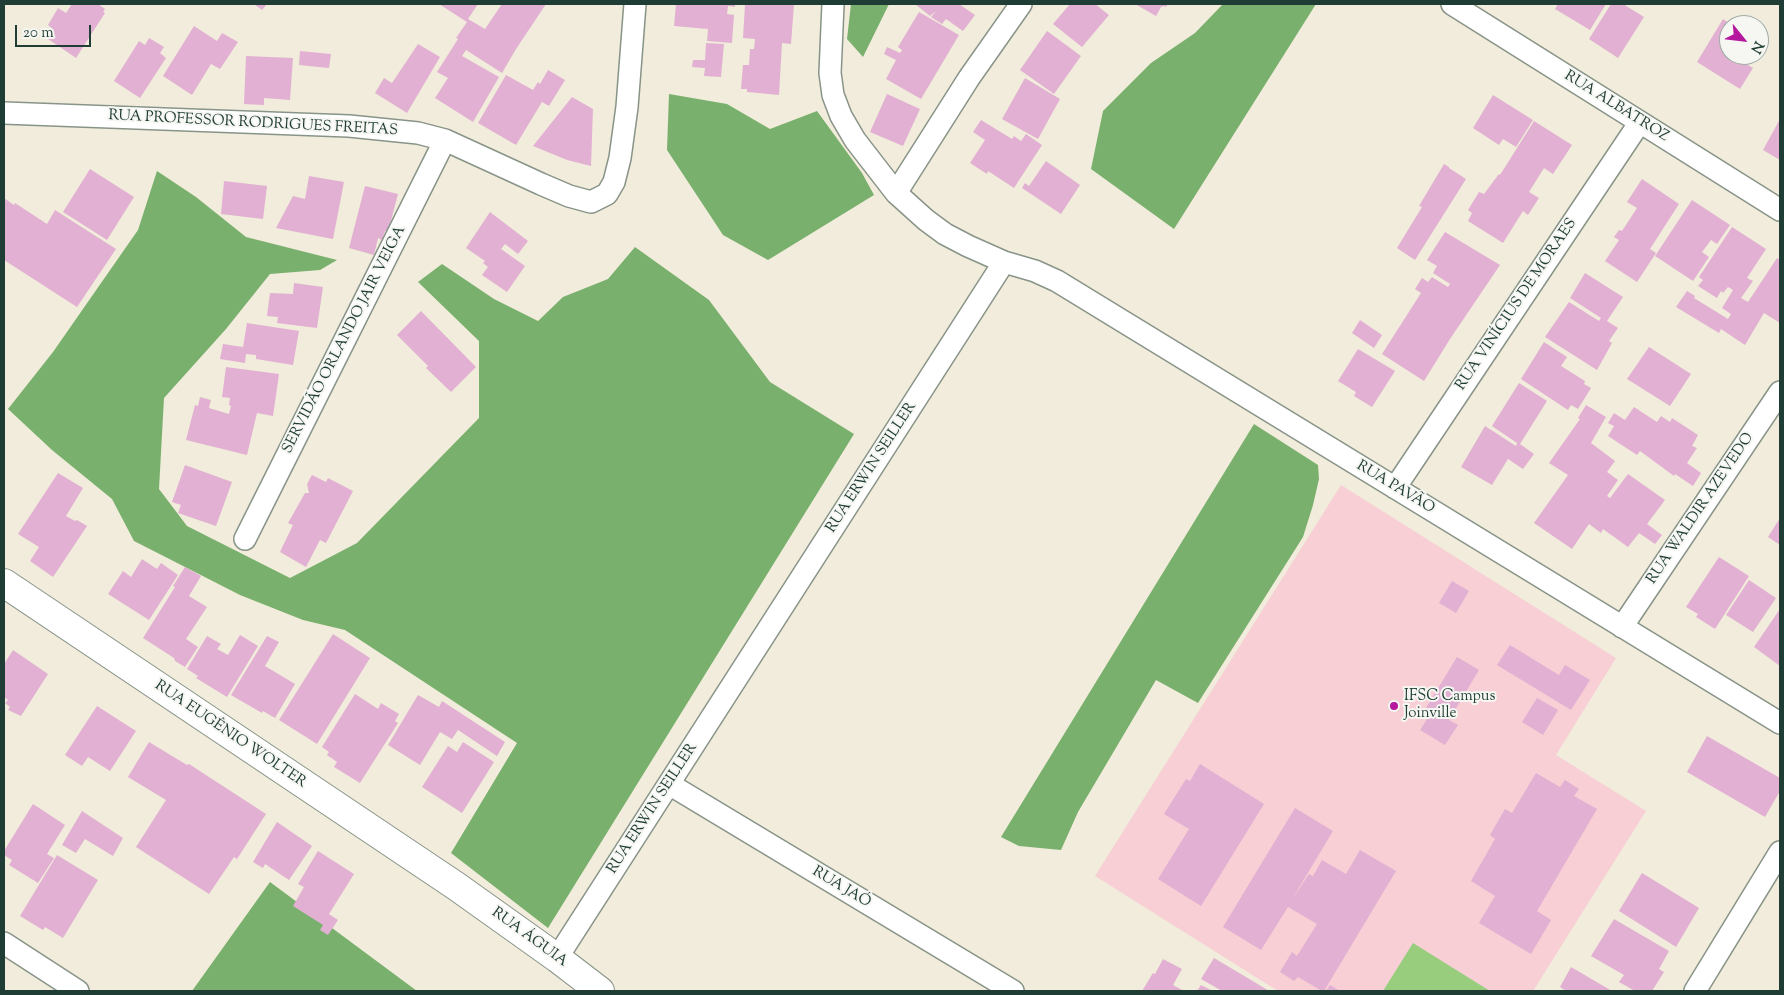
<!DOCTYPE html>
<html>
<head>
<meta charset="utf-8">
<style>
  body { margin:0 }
  #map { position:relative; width:1784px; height:995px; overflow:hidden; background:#f1ecdb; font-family:"Sorts Mill Goudy",serif }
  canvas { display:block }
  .frame { position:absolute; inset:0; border:5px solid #1f3d34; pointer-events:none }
  .north { position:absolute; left:1719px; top:15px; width:50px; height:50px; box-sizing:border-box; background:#f6f6f2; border:1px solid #a0aca6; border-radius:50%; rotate:119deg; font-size:14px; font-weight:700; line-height:20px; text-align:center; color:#1f3d34 }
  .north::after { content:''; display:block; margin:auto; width:18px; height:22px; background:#b5179e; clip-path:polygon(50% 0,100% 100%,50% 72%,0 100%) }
  .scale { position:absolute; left:15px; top:25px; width:76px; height:22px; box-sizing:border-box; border:2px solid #1f3d34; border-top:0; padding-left:6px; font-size:15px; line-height:18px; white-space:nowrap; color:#1f3d34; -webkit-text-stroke:4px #f6f6f2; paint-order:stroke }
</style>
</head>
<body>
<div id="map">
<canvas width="1784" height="995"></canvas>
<div class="frame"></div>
<div class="north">N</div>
<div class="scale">20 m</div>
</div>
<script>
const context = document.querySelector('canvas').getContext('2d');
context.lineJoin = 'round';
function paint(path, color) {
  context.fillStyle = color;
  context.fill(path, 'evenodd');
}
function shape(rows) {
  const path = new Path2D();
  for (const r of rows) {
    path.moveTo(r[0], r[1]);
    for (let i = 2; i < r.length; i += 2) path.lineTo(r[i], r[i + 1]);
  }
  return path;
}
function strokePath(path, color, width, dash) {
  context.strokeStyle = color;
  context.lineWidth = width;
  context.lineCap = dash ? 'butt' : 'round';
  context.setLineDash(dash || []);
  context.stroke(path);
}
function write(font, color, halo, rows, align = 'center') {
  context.font = font + ' "Sorts Mill Goudy",serif';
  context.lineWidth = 4;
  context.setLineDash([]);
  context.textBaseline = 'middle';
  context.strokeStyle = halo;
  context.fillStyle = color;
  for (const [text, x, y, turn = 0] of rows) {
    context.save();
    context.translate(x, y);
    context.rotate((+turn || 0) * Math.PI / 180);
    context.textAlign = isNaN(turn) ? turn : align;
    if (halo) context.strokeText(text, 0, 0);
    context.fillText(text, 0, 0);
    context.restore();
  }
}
const built = shape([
  [1341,485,1616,658,1556,755,1646,811,1533,991,1278,991,1095,876]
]);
const green = shape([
  [1413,943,1490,991,1383,991]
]);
const forest = shape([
  [851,4,889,4,863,57,847,39],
  [1223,4,1316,4,1174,229,1091,169,1103,111,1151,63,1195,33],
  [669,94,727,104,770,129,817,111,862,173,874,195,768,260,723,235,667,150],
  [157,171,196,197,246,237,337,260,320,270,270,274,226,329,164,398,159,489,187,526,290,578,357,543,479,418,479,341,418,282,442,264,494,299,538,321,563,297,608,279,635,247,709,300,770,382,854,434,548,928,451,853,517,743,345,630,303,620,240,595,134,541,112,499,52,450,8,409,53,352,138,230],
  [1254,424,1318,465,1319,479,1313,505,1303,537,1198,703,1156,680,1078,812,1061,850,1019,846,1001,837],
  [270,882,417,991,192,991]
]);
const building = shape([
  [72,4,98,4,105,9,103,12,105,13,76,58,48,39,54,30,48,25,58,8,66,13],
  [254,4,267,4,262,10],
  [439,4,478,4,468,19,485,29,502,4,546,4,516,49,502,73,466,50,462,56,499,77,473,122,435,98,448,78,437,72,458,39,456,38,467,22],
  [676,4,735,4,735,7,728,6,727,14,734,15,732,43,707,41,708,29,674,26],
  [745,4,794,4,791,44,782,43,779,95,747,92,747,89,741,89,743,65,749,65,750,49,754,49,755,39,743,38],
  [915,4,959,4,975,15,963,31,946,19,942,24,931,17,936,11,930,16],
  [1070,4,1095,4,1109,15,1082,47,1053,24],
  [1135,4,1168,4,1166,7,1164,6,1161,7,1156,16],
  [1558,4,1606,4,1590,30,1555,9],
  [1611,4,1623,4,1644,17,1618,58,1589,39],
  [919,12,959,35,921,99,886,79,896,60,884,54,887,47,900,53,902,50,898,47],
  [1723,19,1732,25,1729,25,1729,55,1750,55,1745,63,1753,68,1740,89,1697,62],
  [194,26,217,41,222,33,238,42,220,69,211,64,192,95,163,76],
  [1047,31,1081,56,1054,94,1020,70],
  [149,38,164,47,160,53,166,58,140,98,114,81,139,41,145,45],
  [706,43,724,44,721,77,704,76,705,68,692,67,693,60,705,60],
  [418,44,440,57,407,113,375,93,384,78,392,83],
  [300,51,331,54,329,68,299,65],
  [246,56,293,58,290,100,264,98,264,105,244,104],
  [548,70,565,80,549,106,542,102,516,145,478,123,506,75,533,90,538,82,540,84],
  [1025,78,1060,99,1038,139,1002,119],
  [887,94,920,109,903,146,870,132],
  [1493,95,1533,120,1516,147,1503,139,1499,145,1473,128],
  [572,97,593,109,591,166,567,160,533,146],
  [1780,119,1780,160,1763,150],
  [981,120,1012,139,1014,136,1021,141,1026,134,1042,145,1014,188,988,171,987,174,970,163,985,140,973,132],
  [1534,121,1572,145,1553,174,1544,168,1529,192,1539,198,1528,215,1523,211,1503,243,1468,221,1472,213,1468,210,1479,192,1484,194,1499,174,1500,175],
  [1046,161,1080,185,1061,214,1022,188,1025,183,1029,186],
  [1444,164,1449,167,1449,168,1466,179,1415,260,1397,248,1422,207,1419,206],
  [90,169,134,197,107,240,63,212],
  [309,176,344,182,333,239,276,228,293,196,305,199],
  [1642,179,1679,204,1650,249,1656,253,1637,282,1605,261,1619,240,1614,237,1619,230,1622,231,1637,208,1627,202],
  [224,181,267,186,263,219,221,214],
  [365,186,398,194,388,232,385,231,382,240,378,238,374,255,349,248],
  [4,198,14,205,15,203,47,224,55,210,116,249,77,307,4,260],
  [1692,200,1730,225,1717,244,1711,240,1702,252,1709,257,1693,281,1655,256],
  [490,212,528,241,518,254,505,244,501,249,525,266,507,292,482,275,488,267,483,263,485,261,466,248],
  [1732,227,1766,249,1747,278,1753,281,1741,298,1748,302,1777,258,1780,260,1780,323,1764,313,1745,345,1721,329,1719,333,1676,307,1687,291,1695,296,1694,298,1728,319,1731,314,1722,308,1733,290,1728,287,1723,293,1721,291,1717,298,1698,286,1703,280,1699,277],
  [1445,232,1500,265,1450,339,1424,381,1382,354,1421,293,1415,289,1422,278,1428,282,1432,277,1448,287,1450,284,1433,273,1437,266,1427,260],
  [1585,273,1623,297,1607,321,1618,328,1609,341,1612,343,1597,370,1545,337,1569,302,1599,321,1601,318,1570,298],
  [294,283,323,287,317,328,277,323,278,317,267,316,270,293,293,294],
  [421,311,476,367,451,392,426,368,428,366,397,335],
  [1360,320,1382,335,1374,348,1352,333],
  [247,323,299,331,293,365,256,359,256,355,246,354,245,363,220,359,223,344,243,347],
  [1544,342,1567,357,1561,366,1585,381,1584,384,1591,388,1578,409,1571,405,1568,410,1521,379],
  [1649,347,1691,374,1670,406,1627,379],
  [1358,349,1395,371,1372,407,1354,396,1356,392,1338,381],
  [226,367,279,374,273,416,257,413,247,455,186,440,195,405,198,406,200,397,211,400,209,408,229,414,231,406,229,405,230,398,222,397],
  [1519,383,1547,401,1520,444,1534,454,1523,469,1508,459,1492,485,1461,467,1485,426,1516,446,1517,443,1492,426],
  [1586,405,1606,417,1591,443,1615,461,1607,472,1618,480,1607,496,1610,498,1628,474,1665,500,1647,524,1662,535,1655,544,1639,533,1628,547,1603,529,1601,533,1589,524,1572,549,1534,523,1568,475,1549,463,1580,419,1578,418],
  [1634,407,1657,422,1661,416,1670,422,1672,418,1698,435,1692,446,1697,448,1687,463,1701,473,1693,486,1675,474,1674,476,1640,451,1637,455,1608,436,1614,426,1608,423,1614,413,1625,420],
  [185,465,232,482,216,526,178,513,181,505,172,502],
  [58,473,83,488,66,516,75,521,77,520,87,526,53,577,30,561,39,547,18,534],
  [312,475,326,482,328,478,353,491,326,543,320,540,306,567,280,552,293,525,288,523,305,493,309,493,307,484],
  [1780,518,1780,545,1768,537],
  [1719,557,1749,576,1715,629,1696,617,1698,614,1686,607],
  [142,559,157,569,161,563,178,575,149,620,108,594,123,571,131,577],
  [185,567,201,576,189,596,207,607,186,639,198,647,185,667,175,661,174,658,143,638,175,587,173,586],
  [1749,580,1776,598,1753,632,1726,615],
  [1452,581,1469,591,1456,613,1439,603],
  [1780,609,1780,666,1754,647],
  [333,634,370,658,317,744,279,720],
  [240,635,258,646,227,697,196,678,198,676,187,669,207,636,221,644,217,649,228,655],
  [267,636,279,642,265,666,295,684,275,718,263,711,262,713,231,695],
  [1510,645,1559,675,1565,665,1590,680,1571,710,1497,665],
  [13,650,48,674,21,716,8,710,10,707,5,703,8,700,4,697,4,664],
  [1457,657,1479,670,1449,720,1458,725,1445,745,1420,730,1432,711,1426,708],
  [355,694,378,709,381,703,399,714,395,721,398,723,360,783,334,767,337,762,327,755,329,752,322,747],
  [418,695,439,707,442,701,505,742,497,756,458,730,452,739,440,732,420,765,388,745],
  [1537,698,1558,710,1543,735,1522,722],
  [97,706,136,731,110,771,88,757,82,766,65,755],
  [1707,736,1780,778,1780,791,1765,817,1687,772],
  [149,742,187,765,189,764,266,814,237,859,234,857,209,894,136,847,166,800,128,777],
  [463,742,494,762,462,813,422,787,448,746,457,752],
  [1200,764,1264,804,1201,906,1158,879,1189,829,1164,814,1186,779,1190,781],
  [1536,773,1560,787,1565,780,1579,789,1574,796,1597,809,1537,911,1551,920,1531,954,1479,923,1495,896,1471,881,1495,839,1490,835,1505,809,1512,813],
  [33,804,65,825,47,854,54,858,38,883,9,865,12,860,4,855,4,851],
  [1295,808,1333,831,1291,901,1309,874,1313,876,1322,860,1346,874,1360,850,1396,871,1324,991,1322,991,1298,977,1294,981,1280,972,1292,952,1297,956,1317,924,1288,907,1261,950,1223,927],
  [82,811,123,838,113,856,85,839,76,853,62,845],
  [277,822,312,846,289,880,265,864,263,868,253,862],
  [318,851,354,874,329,914,338,920,328,935,320,930,323,925,293,906,304,887,298,884],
  [57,855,98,880,63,938,45,927,43,930,20,916],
  [1642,873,1699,908,1676,947,1619,911],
  [1614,919,1669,951,1659,969,1664,972,1652,991,1635,991,1619,982,1624,975,1591,956],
  [1214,958,1256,983,1269,991,1222,991,1201,979],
  [1163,959,1182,969,1173,985,1184,991,1142,991,1153,973,1155,974],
  [1571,967,1612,991,1566,991,1560,987],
  [1201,985,1213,991,1197,991],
  [1330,985,1340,991,1326,991]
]);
const street = shape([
  [833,4,830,73,833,95,841,116,855,140,896,193,926,220,945,234,968,246,1004,262,1035,271,1057,281,1780,723],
  [1452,4,1780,210],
  [4,113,349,126,418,133,445,140,541,184,569,196,591,202,607,194,614,182,620,158,627,107,635,4],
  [896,193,969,78,1021,4],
  [1395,488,1640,122],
  [245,539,445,140],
  [1622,627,1780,392],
  [669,784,1013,991],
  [4,943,78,991],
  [557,958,1004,262],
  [1695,991,1780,852]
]);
const secondary = shape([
  [4,583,456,886,557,958,600,991]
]);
const markers = [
  [1394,706,5,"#b5179e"]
];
const streetNames = [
  ["RUA ALBATROZ",1616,107,32],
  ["RUA PROFESSOR RODRIGUES FREITAS",253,124,3],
  ["RUA VINÍCIUS DE MORAES",1517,305,-56],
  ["SERVIDÃO ORLANDO JAIR VEIGA",345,340,-63],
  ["RUA ERWIN SEILLER",872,468,-57],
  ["RUA PAVÃO",1395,488,31],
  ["RUA WALDIR AZEVEDO",1701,509,-56],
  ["RUA EUGÊNIO WOLTER",230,735,34],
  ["RUA ERWIN SEILLER",653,809,-57],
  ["RUA JAÓ",841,888,31],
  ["RUA ÁGUIA",529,938,36]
];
const poiNames = [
  ["IFSC Campus",1404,697],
  ["Joinville",1404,714]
];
paint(built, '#f7cfd5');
paint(green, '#98cd7e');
paint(forest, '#7ab06d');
paint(building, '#e2b0d2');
strokePath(street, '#889488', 24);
strokePath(secondary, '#889488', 30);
strokePath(street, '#fff', 21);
strokePath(secondary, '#fff', 28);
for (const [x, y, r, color] of markers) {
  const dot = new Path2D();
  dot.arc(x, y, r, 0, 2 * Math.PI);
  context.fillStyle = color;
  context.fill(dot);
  strokePath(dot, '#f6f6f2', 2);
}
write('15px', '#1f3d34', '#f6f6f2', streetNames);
write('15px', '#1f3d34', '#f6f6f2', poiNames, 'left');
</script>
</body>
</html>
